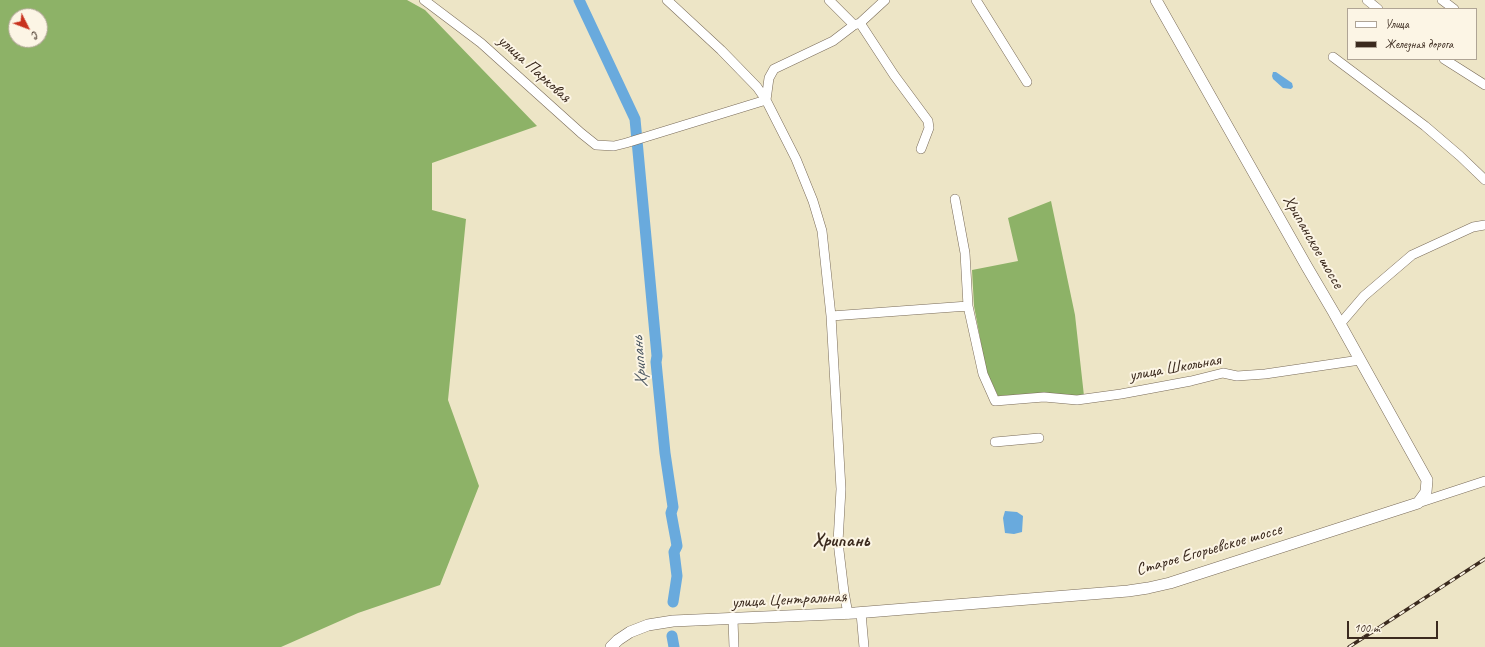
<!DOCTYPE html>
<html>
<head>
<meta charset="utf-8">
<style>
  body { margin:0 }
  #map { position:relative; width:1485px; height:647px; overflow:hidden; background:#ede5c6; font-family:Caveat,sans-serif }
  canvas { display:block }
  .legend { position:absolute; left:1347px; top:8px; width:130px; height:52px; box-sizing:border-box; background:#fcf5e5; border:1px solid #afa495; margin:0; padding:5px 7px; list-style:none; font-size:12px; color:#3b2a1e }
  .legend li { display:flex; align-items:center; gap:8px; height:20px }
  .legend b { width:20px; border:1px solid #afa495 }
  .north { position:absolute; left:8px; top:8px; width:40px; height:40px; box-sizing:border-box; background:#fcf5e5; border:1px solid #afa495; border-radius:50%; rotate:132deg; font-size:11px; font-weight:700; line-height:16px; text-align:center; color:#3b2a1e }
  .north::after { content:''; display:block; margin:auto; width:14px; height:18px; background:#c8321e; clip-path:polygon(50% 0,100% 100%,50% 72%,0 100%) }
  .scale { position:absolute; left:1347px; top:621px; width:91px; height:18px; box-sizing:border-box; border:2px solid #3b2a1e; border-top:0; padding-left:5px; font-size:12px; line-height:14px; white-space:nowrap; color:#3b2a1e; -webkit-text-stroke:3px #fcf5e5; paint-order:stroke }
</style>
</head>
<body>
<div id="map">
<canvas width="1485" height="647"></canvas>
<ul class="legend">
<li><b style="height:5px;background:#fff"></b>Улица</li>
<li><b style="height:5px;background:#3b2a1e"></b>Железная дорога</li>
</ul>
<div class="north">С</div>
<div class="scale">100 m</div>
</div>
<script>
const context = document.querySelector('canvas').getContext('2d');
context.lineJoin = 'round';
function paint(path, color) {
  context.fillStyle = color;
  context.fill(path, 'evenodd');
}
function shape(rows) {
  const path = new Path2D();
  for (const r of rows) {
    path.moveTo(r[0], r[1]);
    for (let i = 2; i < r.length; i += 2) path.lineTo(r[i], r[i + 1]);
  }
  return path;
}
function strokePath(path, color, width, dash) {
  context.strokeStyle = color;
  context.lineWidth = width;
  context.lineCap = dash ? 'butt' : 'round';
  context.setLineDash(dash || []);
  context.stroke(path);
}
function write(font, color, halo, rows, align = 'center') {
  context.font = font + ' Caveat,sans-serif';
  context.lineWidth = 4;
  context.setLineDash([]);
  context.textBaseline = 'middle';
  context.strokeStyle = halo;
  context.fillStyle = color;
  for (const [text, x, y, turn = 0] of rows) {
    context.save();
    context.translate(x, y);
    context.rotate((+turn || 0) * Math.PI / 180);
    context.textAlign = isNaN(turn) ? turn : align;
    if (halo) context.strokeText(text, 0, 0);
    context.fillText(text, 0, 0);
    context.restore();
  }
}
const forest = shape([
  [0,0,407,0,425,10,537,126,432,163,432,210,466,219,448,400,479,486,440,585,358,613,281,647,0,647],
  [16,16,40,16,40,40,16,40],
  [1051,201,1075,315,1084,396,1044,393,998,396,986,370,974,306,972,270,1018,261,1008,218]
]);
const water = shape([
  [1273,72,1276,72,1292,83,1293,87,1291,89,1283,88,1273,79,1272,76],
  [1005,511,1017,512,1023,516,1022,532,1014,534,1005,533,1003,518]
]);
const river = shape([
  [579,0,635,119,657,356,656,362,665,453,673,507,671,513,676,540,677,546,674,552,677,576,673,602],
  [672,636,674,647]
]);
const minor = shape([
  [424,0,481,43,581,133,596,145,614,146,626,143,766,100],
  [667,0,721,50,757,87,766,100,796,159,813,201,822,231,831,316,841,489,838,542,844,592,848,614],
  [829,0,854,25,860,23,885,0],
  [976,0,1027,82],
  [1367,0,1378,9],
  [1442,0,1454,9],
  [860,23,894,75,928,121,929,128,921,149],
  [1333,57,1425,126,1460,156,1485,180],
  [1444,59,1485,85],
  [766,100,769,78,774,69,833,41,854,25],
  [955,199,965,253,968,306,983,374,995,401,1044,397,1077,400,1121,394,1191,381,1223,373,1237,376,1265,374,1360,360],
  [831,316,968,306],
  [1340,324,1364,296,1412,255,1473,227,1485,225],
  [995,442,1039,438],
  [1418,503,1485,481],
  [861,613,864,647],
  [733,620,734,647]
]);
const major = shape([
  [611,647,618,640,630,632,648,625,673,621,855,613,1128,591,1148,588,1170,583,1418,503,1426,492,1427,480,1334,313,1307,267,1156,0]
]);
const rail = shape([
  [1349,647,1485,559]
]);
const streetNames = [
  ["улица Парковая",534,69,42],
  ["Хрипанское шоссе",1313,242,60],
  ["улица Школьная",1175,368,-10],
  ["Старое Егорьевское шоссе",1209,550,-16],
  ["улица Центральная",789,600,-3]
];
const waterNames = [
  ["Хрипань",640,362,-95]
];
const quarterNames = [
  ["Хрипань",841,541]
];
paint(forest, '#8db267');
paint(water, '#69aadd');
strokePath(river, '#69aadd', 11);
strokePath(minor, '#796b59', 10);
strokePath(major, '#796b59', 12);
strokePath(minor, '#fff', 9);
strokePath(major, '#fff', 11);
strokePath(rail, '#3b2a1e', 3.5);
strokePath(rail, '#fcf5e5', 2, [6]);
write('17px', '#3b2a1e', '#fcf5e5', streetNames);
write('italic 18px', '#4b5761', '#fcf5e5', waterNames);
write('bold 19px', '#3b2a1e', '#fcf5e5', quarterNames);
</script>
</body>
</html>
